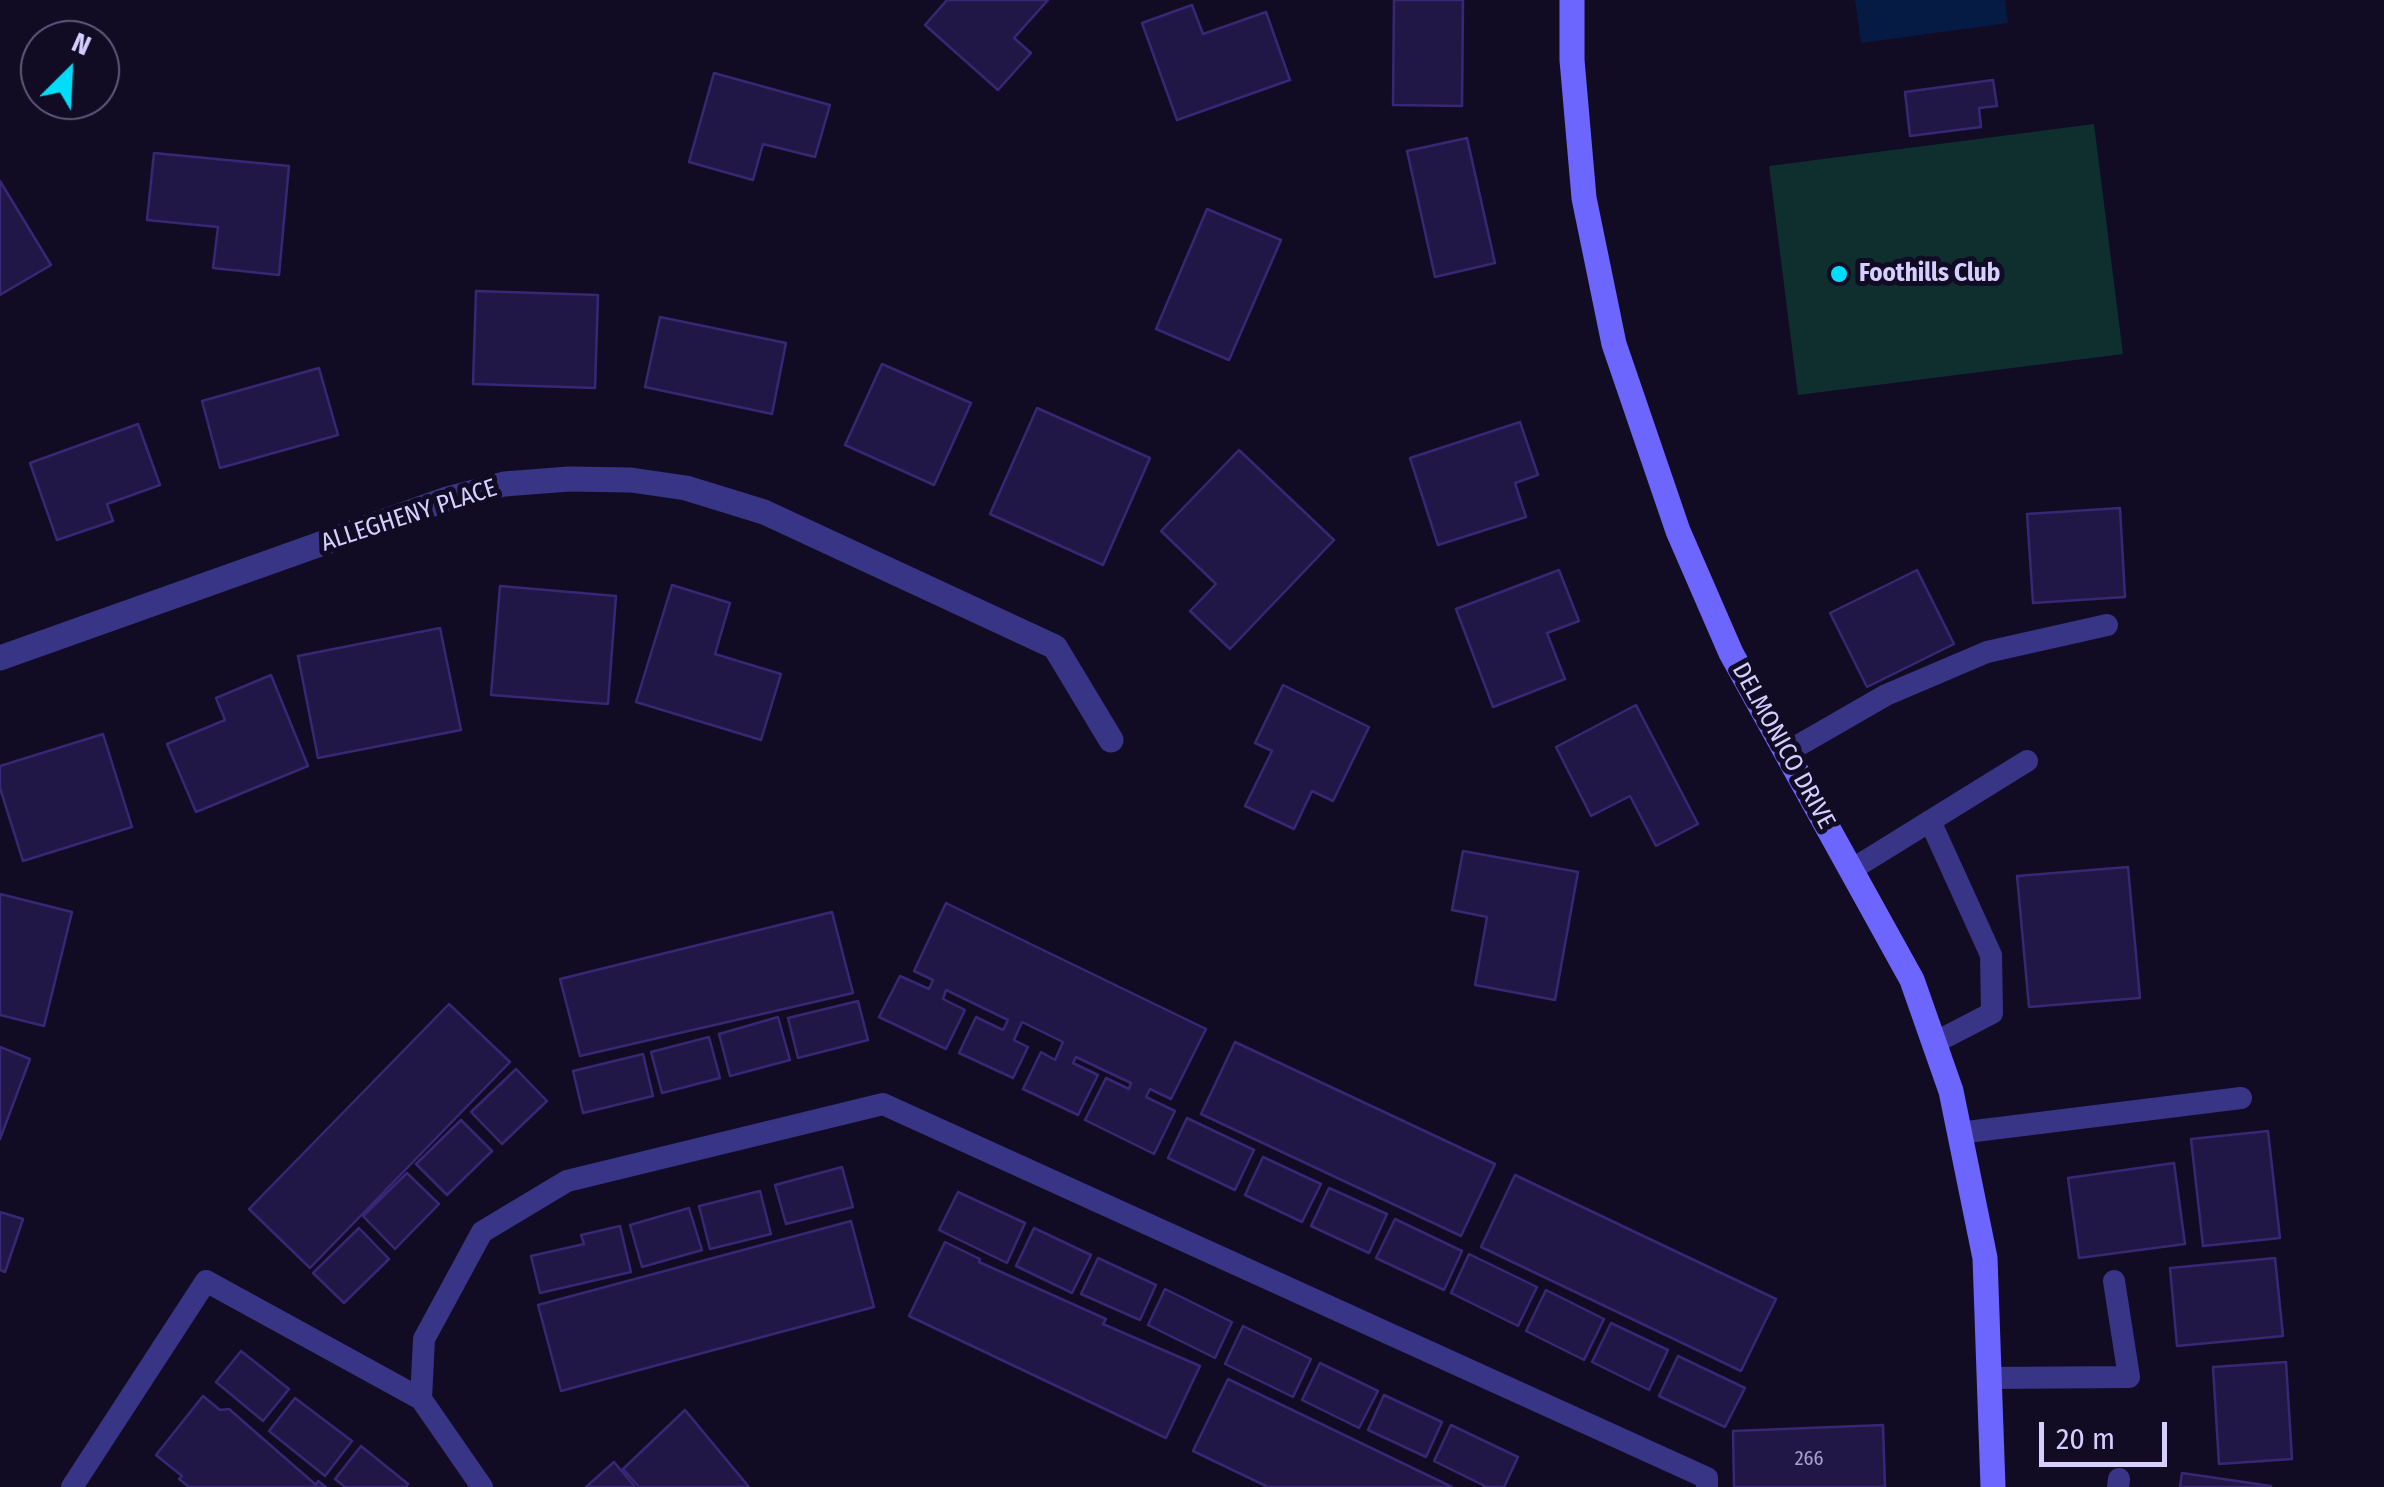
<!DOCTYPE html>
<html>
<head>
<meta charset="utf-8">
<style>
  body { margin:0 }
  #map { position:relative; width:2384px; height:1487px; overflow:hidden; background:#110c24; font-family:"Fira Sans Condensed",sans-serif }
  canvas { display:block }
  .north { position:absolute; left:20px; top:20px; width:100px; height:100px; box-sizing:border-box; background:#110c24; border:2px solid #5f5a7c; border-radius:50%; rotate:24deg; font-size:28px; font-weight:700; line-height:40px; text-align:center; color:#d5cfff }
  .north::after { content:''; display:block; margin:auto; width:35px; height:45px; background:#00ddfa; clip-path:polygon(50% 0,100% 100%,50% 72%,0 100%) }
  .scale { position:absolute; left:2039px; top:1422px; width:128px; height:45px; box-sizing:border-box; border:5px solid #d5cfff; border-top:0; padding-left:12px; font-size:30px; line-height:35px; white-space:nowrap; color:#d5cfff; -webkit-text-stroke:8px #110c24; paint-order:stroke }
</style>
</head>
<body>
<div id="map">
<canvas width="2384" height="1487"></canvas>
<div class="north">N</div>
<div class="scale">20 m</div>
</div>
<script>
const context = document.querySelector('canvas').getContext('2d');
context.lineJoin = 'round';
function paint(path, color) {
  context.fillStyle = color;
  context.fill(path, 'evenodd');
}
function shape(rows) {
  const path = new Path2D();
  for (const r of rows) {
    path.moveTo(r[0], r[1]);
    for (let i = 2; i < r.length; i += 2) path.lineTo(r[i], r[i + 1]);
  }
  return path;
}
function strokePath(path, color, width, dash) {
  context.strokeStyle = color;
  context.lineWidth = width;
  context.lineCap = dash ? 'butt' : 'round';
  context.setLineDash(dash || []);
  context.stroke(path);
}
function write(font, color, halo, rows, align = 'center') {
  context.font = font + ' "Fira Sans Condensed",sans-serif';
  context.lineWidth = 10;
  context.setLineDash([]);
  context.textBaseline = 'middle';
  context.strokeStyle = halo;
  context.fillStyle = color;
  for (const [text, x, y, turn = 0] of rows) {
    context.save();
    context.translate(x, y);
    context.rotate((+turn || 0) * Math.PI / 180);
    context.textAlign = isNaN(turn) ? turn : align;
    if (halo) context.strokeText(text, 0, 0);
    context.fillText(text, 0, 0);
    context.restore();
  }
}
const green = shape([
  [2094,124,2123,354,1798,395,1769,166]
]);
const water = shape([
  [1855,0,2005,0,2008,23,1861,43]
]);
const building = shape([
  [947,0,1048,0,1014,38,1031,53,998,90,925,25,947,0],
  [1394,0,1463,0,1462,106,1393,105,1394,0],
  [1192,5,1203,34,1266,12,1290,80,1177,120,1142,23,1192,5],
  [714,73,830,105,815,157,763,144,753,180,689,162,714,73],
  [1993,80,1997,106,1979,108,1981,127,1910,136,1905,92,1993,80],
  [1467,138,1495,263,1435,277,1407,151,1467,138],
  [154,153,289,166,279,275,213,268,218,227,147,220,154,153],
  [0,181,51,265,0,295,0,181],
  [1207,209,1281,240,1229,360,1156,329,1207,209],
  [476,291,598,295,595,388,473,384,476,291],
  [660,317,786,343,772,414,645,387,660,317],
  [882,364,971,403,934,485,845,445,882,364],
  [319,368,338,435,220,468,202,401,319,368],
  [1037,408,1150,458,1103,565,990,514,1037,408],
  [1520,422,1538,475,1515,483,1526,517,1438,545,1410,458,1520,422],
  [138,424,160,485,107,504,113,521,57,540,30,463,138,424],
  [1239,450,1334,540,1230,649,1190,611,1216,584,1161,531,1239,450],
  [2120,508,2125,597,2033,603,2027,514,2120,508],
  [1559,570,1579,621,1547,633,1565,679,1493,707,1456,609,1559,570],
  [1917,570,1954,644,1867,687,1830,613,1917,570],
  [672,585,730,603,715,654,781,674,761,740,636,702,672,585],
  [500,586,616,596,608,704,491,695,500,586],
  [440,628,461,730,318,758,298,656,440,628],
  [271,675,308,766,196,812,167,744,225,720,216,698,271,675],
  [1283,685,1369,727,1333,801,1312,791,1294,829,1245,806,1272,751,1255,743,1283,685],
  [1636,705,1698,824,1656,846,1630,796,1591,816,1556,747,1636,705],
  [103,734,132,827,23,861,0,788,0,766,103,734],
  [1463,851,1578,872,1555,1000,1475,985,1487,917,1452,910,1463,851],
  [2128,867,2140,998,2029,1007,2017,876,2128,867],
  [0,894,72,912,44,1026,0,1015,0,894],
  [946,903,1206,1029,1171,1099,1150,1089,1146,1097,1175,1111,1154,1154,1085,1120,1106,1078,1129,1089,1131,1083,1076,1057,1073,1063,1098,1075,1078,1115,1023,1089,1041,1052,1055,1060,1063,1042,1022,1022,1014,1040,1028,1047,1013,1078,959,1053,976,1017,1003,1030,1008,1020,946,990,943,999,965,1010,946,1049,879,1017,900,976,929,989,933,980,914,971,946,903],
  [832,912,853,993,580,1056,560,979,832,912],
  [858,1001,868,1040,798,1058,788,1018,858,1001],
  [449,1004,510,1062,310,1268,249,1209,449,1004],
  [778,1017,790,1060,730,1076,719,1034,778,1017],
  [709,1037,720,1078,662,1093,651,1052,709,1037],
  [1235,1042,1495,1164,1461,1236,1201,1114,1235,1042],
  [0,1047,30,1059,0,1139,0,1047],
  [643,1054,653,1096,583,1113,573,1071,643,1054],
  [516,1069,547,1101,502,1144,471,1112,516,1069],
  [1187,1118,1254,1150,1235,1190,1168,1158,1187,1118],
  [461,1120,492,1151,447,1195,416,1164,461,1120],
  [2268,1131,2280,1238,2203,1246,2191,1139,2268,1131],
  [1263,1157,1321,1184,1302,1222,1245,1195,1263,1157],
  [2174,1163,2185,1244,2079,1258,2068,1178,2174,1163],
  [842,1167,853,1207,786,1224,775,1185,842,1167],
  [407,1173,439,1204,395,1249,363,1216,407,1173],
  [1515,1175,1776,1299,1741,1371,1481,1247,1515,1175],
  [1329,1188,1387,1214,1369,1253,1311,1226,1329,1188],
  [760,1191,771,1234,710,1249,699,1206,760,1191],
  [958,1192,1025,1223,1007,1263,939,1230,958,1192],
  [689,1208,702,1250,642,1267,630,1225,689,1208],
  [0,1212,23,1219,5,1272,0,1270,0,1212],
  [1395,1219,1462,1251,1444,1290,1376,1258,1395,1219],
  [851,1221,874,1307,561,1391,538,1305,851,1221],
  [620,1226,631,1272,540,1293,531,1256,584,1244,581,1235,620,1226],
  [359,1228,389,1259,344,1303,313,1273,359,1228],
  [1034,1228,1091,1255,1072,1293,1016,1266,1034,1228],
  [945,1242,980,1259,979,1262,1106,1319,1103,1324,1200,1366,1166,1438,909,1316,945,1242],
  [1469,1254,1537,1287,1518,1326,1451,1293,1469,1254],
  [1098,1258,1156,1285,1140,1320,1081,1294,1098,1258],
  [2275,1258,2283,1336,2177,1346,2170,1268,2275,1258],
  [1165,1289,1232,1322,1215,1358,1148,1325,1165,1289],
  [1546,1290,1604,1319,1584,1360,1526,1331,1546,1290],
  [1611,1323,1668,1350,1649,1390,1592,1362,1611,1323],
  [1243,1326,1311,1359,1293,1397,1225,1364,1243,1326],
  [241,1351,289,1389,263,1421,216,1382,241,1351],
  [1678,1356,1745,1388,1725,1427,1659,1396,1678,1356],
  [2286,1362,2292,1459,2219,1464,2213,1367,2286,1362],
  [1320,1363,1378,1391,1359,1428,1302,1400,1320,1363],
  [1228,1379,1452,1487,1268,1487,1193,1451,1228,1379],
  [1384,1395,1442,1422,1426,1457,1368,1430,1384,1395],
  [203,1396,220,1410,229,1409,316,1485,318,1481,326,1487,189,1487,179,1479,182,1476,156,1455,203,1396],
  [295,1398,352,1441,325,1476,269,1431,295,1398],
  [685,1410,749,1487,639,1487,623,1469,685,1410],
  [1451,1425,1518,1457,1504,1487,1487,1487,1434,1461,1451,1425],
  [1883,1425,1885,1487,1734,1487,1733,1431,1883,1425],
  [361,1446,408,1484,406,1487,345,1487,335,1479,361,1446],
  [614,1462,635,1487,586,1487,614,1462],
  [2182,1473,2271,1486,2271,1487,2180,1487,2182,1473]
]);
const lane = shape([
  [1787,752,1886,695,1987,652,2107,625],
  [1930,821,1991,955,1992,1013,1934,1043],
  [1851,870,2027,761],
  [1959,1133,2241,1098],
  [1989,1378,2129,1377,2114,1281],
  [72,1487,206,1281,421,1399],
  [482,1487,421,1399,424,1339,482,1232,567,1181,883,1104,1707,1478,1707,1487],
  [2118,1487,2119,1479]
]);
const street = shape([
  [0,658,447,499,504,484,569,479,631,480,686,488,764,512,1055,647,1111,740]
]);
const secondary = shape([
  [1572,0,1572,60,1584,198,1614,344,1678,531,1731,653,1912,980,1951,1091,1985,1258,1993,1487]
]);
const markers = [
  [1839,274,10,"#00ddfa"]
];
const numberNames = [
  ["266",1809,1459]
];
const poiNames = [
  ["Foothills Club",1859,274]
];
const streetNames = [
  ["ALLEGHENY PLACE",409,516,-18],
  ["DELMONICO DRIVE",1783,746,61]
];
paint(green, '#0f2e2e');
paint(water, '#061b43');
paint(building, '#211746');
strokePath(building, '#382774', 2.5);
strokePath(lane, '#383486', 22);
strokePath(street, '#383486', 25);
strokePath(secondary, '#6c66ff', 25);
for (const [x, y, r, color] of markers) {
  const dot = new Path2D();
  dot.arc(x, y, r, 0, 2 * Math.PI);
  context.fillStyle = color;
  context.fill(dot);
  strokePath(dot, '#110c24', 4);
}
write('20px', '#a8a1d1', null, numberNames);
write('bold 25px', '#d5cfff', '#110c24', poiNames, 'left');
write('25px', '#d5cfff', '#110c24', streetNames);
</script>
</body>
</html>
